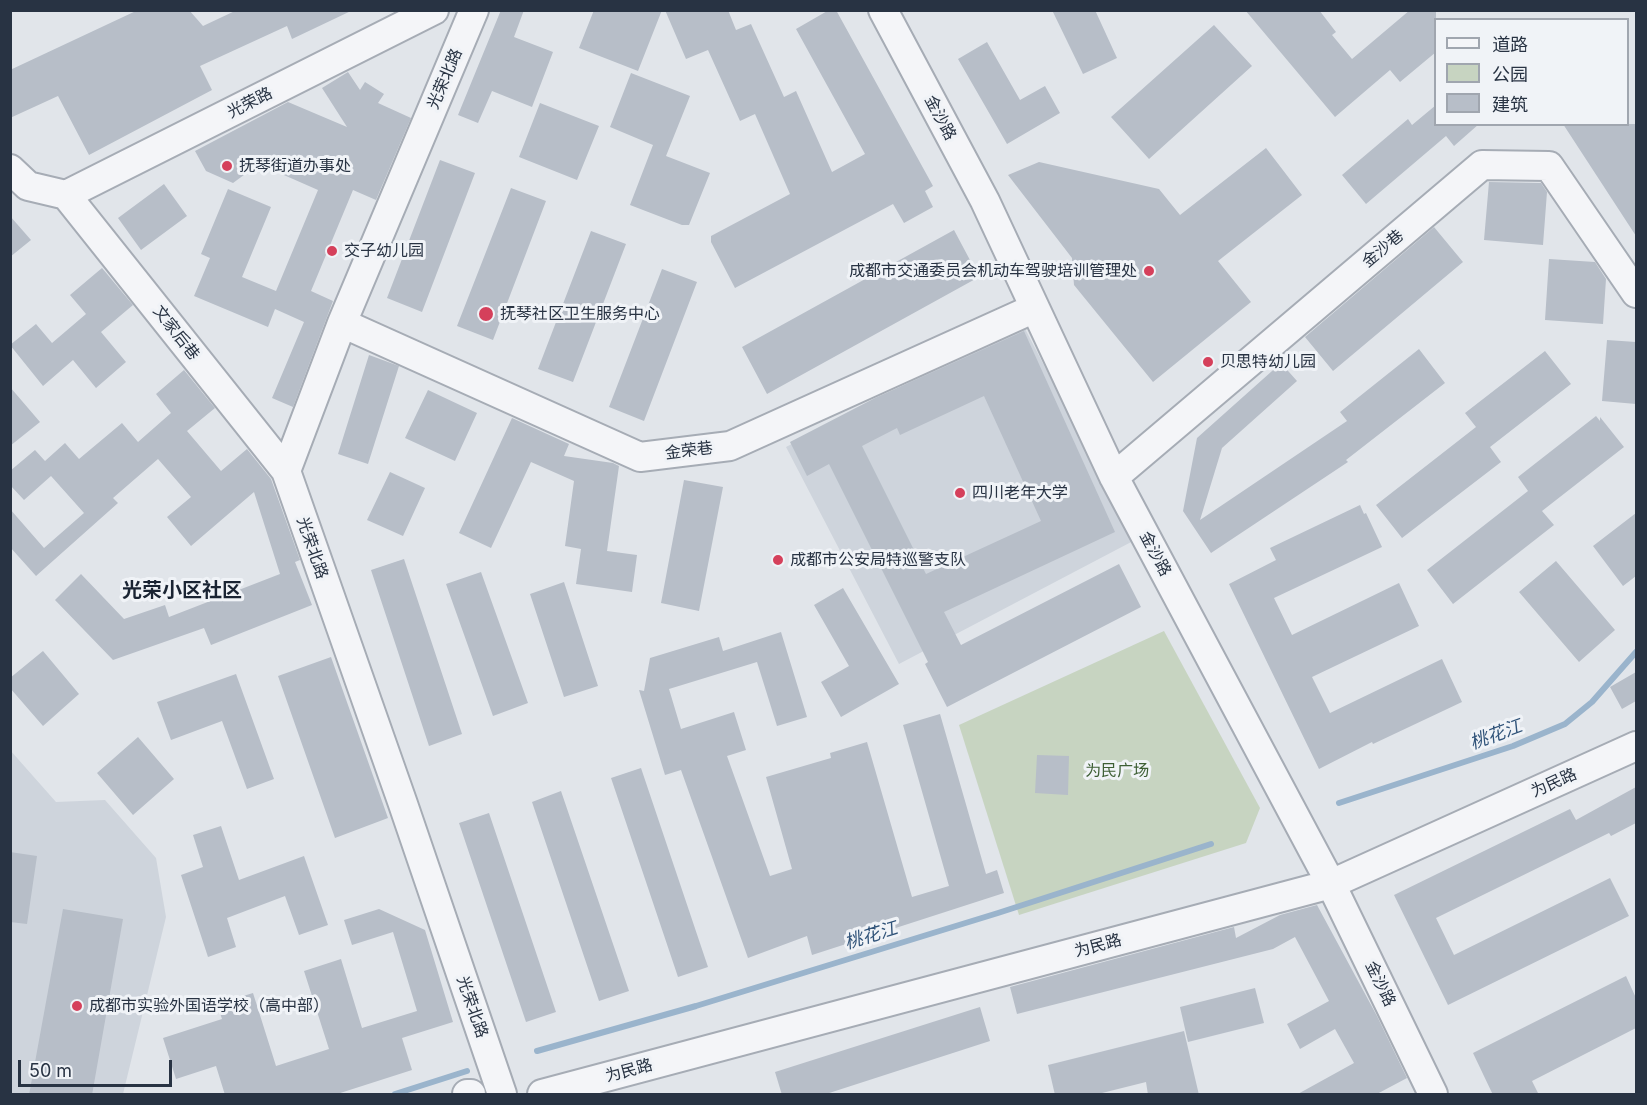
<!DOCTYPE html>
<html>
<head>
<meta charset="utf-8">
<style>
  body { margin:0 }
  #map { position:relative; width:1647px; height:1105px; overflow:hidden; background:#e1e5ea; font-family:Inter,"Noto Sans SC",sans-serif }
  canvas { display:block }
  .frame { position:absolute; inset:0; border:12px solid #283343; pointer-events:none }
  .legend { position:absolute; left:1434px; top:18px; width:195px; height:108px; box-sizing:border-box; background:#f0f3f7; border:2px solid #a0a6af; margin:0; padding:8px 10px; list-style:none; font-size:18px; color:#283343 }
  .legend li { display:flex; align-items:center; gap:12px; height:30px }
  .legend b { width:30px; border:2px solid #a0a6af }
  .scale { position:absolute; left:18px; top:1060px; width:154px; height:27px; box-sizing:border-box; border:3px solid #283343; border-top:0; padding-left:8px; font-size:18px; line-height:21px; white-space:nowrap; color:#283343; -webkit-text-stroke:4px #f0f3f7; paint-order:stroke }
</style>
</head>
<body>
<div id="map">
<canvas width="1647" height="1105"></canvas>
<div class="frame"></div>
<ul class="legend">
<li><b style="height:8px;background:#f4f5f8"></b>道路</li>
<li><b style="height:16px;background:#c7d4c1"></b>公园</li>
<li><b style="height:16px;background:#b7bec8"></b>建筑</li>
</ul>
<div class="scale">50 m</div>
</div>
<script>
const context = document.querySelector('canvas').getContext('2d');
context.lineJoin = 'round';
function paint(path, color) {
  context.fillStyle = color;
  context.fill(path, 'evenodd');
}
function shape(rows) {
  const path = new Path2D();
  for (const r of rows) {
    path.moveTo(r[0], r[1]);
    for (let i = 2; i < r.length; i += 2) path.lineTo(r[i], r[i + 1]);
  }
  return path;
}
function strokePath(path, color, width, dash) {
  context.strokeStyle = color;
  context.lineWidth = width;
  context.lineCap = dash ? 'butt' : 'round';
  context.setLineDash(dash || []);
  context.stroke(path);
}
function write(font, color, halo, rows, align = 'center') {
  context.font = font + ' Inter,"Noto Sans SC",sans-serif';
  context.lineWidth = 6;
  context.setLineDash([]);
  context.textBaseline = 'middle';
  context.strokeStyle = halo;
  context.fillStyle = color;
  for (const [text, x, y, turn = 0] of rows) {
    context.save();
    context.translate(x, y);
    context.rotate((+turn || 0) * Math.PI / 180);
    context.textAlign = isNaN(turn) ? turn : align;
    if (halo) context.strokeText(text, 0, 0);
    context.fillText(text, 0, 0);
    context.restore();
  }
}
const built = shape([
  [1022,323,1135,540,899,664,786,447],
  [10,750,56,802,105,800,156,858,166,917,123,1094,11,1094]
]);
const green = shape([
  [1164,631,1260,808,1246,843,1019,915,959,725]
]);
const stream = shape([
  [1339,803,1513,746,1565,724,1592,702,1636,652],
  [537,1051,696,1006,998,913,1211,844],
  [395,1094,467,1071]
]);
const building = shape([
  [138,10,189,10,203,26,237,10,353,10,292,39,287,26,200,66,212,90,89,155,58,96,10,118,10,70],
  [501,10,524,10,514,37,553,52,532,107,492,91,478,123,458,115],
  [594,10,662,10,638,71,579,48],
  [665,10,728,10,736,30,751,24,784,97,796,91,832,172,865,154,796,29,829,10,836,10,933,186,925,191,933,207,904,223,893,204,735,288,711,242,711,236,790,194,755,114,740,121,708,50,686,59],
  [1052,10,1095,10,1117,58,1083,74],
  [1245,10,1319,10,1336,32,1332,35,1352,59,1410,10,1436,10,1436,52,1400,82,1390,70,1335,117],
  [1214,25,1252,66,1149,159,1111,117],
  [987,42,1020,100,1045,86,1060,113,1007,144,958,59],
  [348,72,360,90,365,82,384,94,378,103,411,118,376,200,353,190,311,291,333,301,293,407,272,398,304,322,275,309,268,327,194,296,210,258,201,254,228,189,271,207,242,277,276,291,318,190,252,161,248,172,233,183,206,171,195,151,288,102,347,127,322,88],
  [631,73,690,96,666,156,710,173,689,225,682,225,630,205,653,145,610,127],
  [540,103,599,126,577,180,519,157],
  [1436,105,1436,124,1479,124,1454,146,1446,136,1366,204,1342,175,1408,119,1412,125],
  [1563,124,1636,124,1636,236],
  [1266,148,1302,195,1218,261,1251,302,1153,382,1074,285,1072,258,1008,175,1039,162,1159,189,1180,215],
  [440,160,475,173,422,312,387,298],
  [1489,182,1541,183,1547,192,1543,245,1484,240],
  [164,184,187,216,141,250,118,218],
  [511,188,546,201,493,340,457,326],
  [10,216,31,240,10,257],
  [1434,227,1463,262,1333,371,1305,337],
  [954,230,979,277,767,394,742,347],
  [591,231,626,244,573,382,538,369],
  [1549,259,1595,262,1606,279,1603,324,1545,320],
  [102,268,133,305,101,332,126,362,96,388,73,360,43,386,10,345,36,324,52,343,86,314,70,295],
  [662,269,697,282,644,421,609,407],
  [1024,331,1115,532,944,612,961,645,1119,564,1141,607,947,707,925,664,928,662,829,464,807,476,790,442,875,398],
  [984,396,1041,521,926,574,862,446,897,428,900,435],
  [1607,340,1636,342,1636,404,1602,401],
  [1419,349,1445,383,1346,460,1348,462,1211,553,1183,511,1197,438,1281,363,1297,381,1222,448,1200,520,1347,421,1340,412],
  [1545,351,1571,384,1490,447,1501,462,1402,538,1376,505,1476,427,1465,413],
  [369,355,399,366,368,464,338,454],
  [184,370,215,408,187,431,221,471,247,449,271,479,300,560,295,562,312,605,211,645,204,628,113,660,55,600,81,574,124,619,165,605,169,617,280,574,254,492,191,546,167,517,191,497,158,459,113,498,118,503,36,576,10,547,10,509,44,548,84,513,51,476,24,500,10,485,10,471,35,450,45,461,65,443,79,459,122,423,138,442,171,413,156,394],
  [10,387,40,422,10,446],
  [428,390,477,413,455,461,405,438],
  [1596,416,1600,421,1600,417,1624,447,1542,511,1554,525,1453,604,1427,570,1528,491,1518,477],
  [512,418,569,444,564,456,613,463,619,466,607,551,637,555,632,592,576,584,581,549,565,546,574,481,531,462,491,548,459,533],
  [390,472,425,488,403,536,367,520],
  [684,480,723,487,699,611,661,603],
  [1360,505,1364,514,1366,513,1382,547,1274,598,1292,635,1399,583,1419,626,1312,677,1330,713,1442,659,1462,702,1373,744,1372,742,1319,769,1229,584,1276,560,1270,548],
  [1636,513,1636,576,1623,586,1593,546],
  [404,559,462,734,429,746,371,570],
  [1556,561,1615,630,1579,662,1519,592],
  [481,572,528,703,493,716,446,584],
  [564,582,598,686,564,697,530,594],
  [843,588,899,684,841,717,821,682,849,666,814,605],
  [781,632,807,717,777,726,757,662,669,689,681,729,734,712,746,750,727,756,770,876,792,869,766,777,831,758,830,753,867,742,912,897,949,886,903,725,940,714,986,874,997,870,1004,893,812,955,807,936,748,958,681,770,665,775,639,690,644,691,650,658,719,637,723,651],
  [43,651,79,694,43,726,10,688,10,678],
  [331,657,388,818,335,838,278,676],
  [1636,672,1636,701,1622,709,1610,687],
  [236,674,274,779,247,789,222,721,171,740,157,702],
  [138,737,174,779,133,815,97,773],
  [1037,755,1069,756,1068,795,1035,793],
  [641,768,708,967,678,977,611,778],
  [1636,787,1636,823,1611,836,1609,833,1436,918,1454,955,1610,878,1629,916,1448,1005,1394,895,1570,809,1576,820],
  [561,791,629,991,599,1001,532,802],
  [489,813,556,1012,526,1022,459,823],
  [221,826,239,880,304,856,328,925,299,935,285,896,227,918,236,947,208,957,181,875,203,867,193,835],
  [10,852,37,856,27,924,10,922],
  [1317,905,1377,1016,1407,1078,1375,1095,1296,1095,1354,1063,1335,1029,1300,1049,1287,1024,1329,1001,1295,937,1273,949,1017,1014,1010,987,1234,927,1236,938,1280,915],
  [63,909,123,919,92,1095,29,1095],
  [379,909,425,930,453,1022,402,1038,412,1070,334,1095,225,1095,216,1066,176,1079,163,1038,222,1019,217,1004,253,993,276,1066,329,1049,304,971,341,959,362,1028,417,1011,393,932,352,945,344,920],
  [1626,976,1636,998,1636,1028,1532,1081,1539,1095,1493,1095,1473,1053],
  [1255,988,1264,1023,1188,1042,1180,1007],
  [980,1007,990,1041,823,1095,782,1095,775,1072],
  [1184,1031,1199,1095,1148,1095,1146,1082,1094,1095,1055,1095,1048,1065]
]);
const minor = shape([
  [474,10,342,323,286,471,403,804,502,1094],
  [883,10,985,201,1114,477,1331,884,1433,1094],
  [10,169,28,186,66,195],
  [66,195,434,10],
  [66,195,286,471],
  [342,323,640,457,730,446,1035,308],
  [1114,477,1482,165,1549,166,1636,293],
  [467,1094,471,1094],
  [542,1094,1331,884,1636,746]
]);
const markers = [
  [227,166,6,"#d5405b"],
  [332,251,6,"#d5405b"],
  [1149,271,6,"#d5405b"],
  [486,314,8,"#d5405b"],
  [1208,362,6,"#d5405b"],
  [960,493,6,"#d5405b"],
  [778,560,6,"#d5405b"],
  [77,1006,6,"#d5405b"]
];
const streetNames = [
  ["光荣北路",445,79,-67],
  ["光荣路",250,103,-27],
  ["金沙路",940,118,62],
  ["金沙巷",1383,249,-40],
  ["文家后巷",176,333,52],
  ["金荣巷",689,451,-7],
  ["光荣北路",312,548,71],
  ["金沙路",1155,554,62],
  ["为民路",1554,783,-24],
  ["为民路",1098,946,-15],
  ["金沙路",1380,984,64],
  ["光荣北路",472,1007,71],
  ["为民路",629,1071,-15]
];
const poiNames = [
  ["抚琴街道办事处",239,166],
  ["交子幼儿园",344,251],
  ["成都市交通委员会机动车驾驶培训管理处",1137,271,"right"],
  ["抚琴社区卫生服务中心",500,314],
  ["贝思特幼儿园",1220,362],
  ["四川老年大学",972,493],
  ["成都市公安局特巡警支队",790,560],
  ["成都市实验外国语学校（高中部）",89,1006]
];
const parkNames = [
  ["为民广场",1117,771]
];
const waterNames = [
  ["桃花江",1496,735,-20],
  ["桃花江",871,936,-17]
];
const quarterNames = [
  ["光荣小区社区",182,591]
];
paint(built, '#ced4dc');
paint(green, '#c7d4c1');
strokePath(stream, '#9ab4cc', 6);
paint(building, '#b7bec8');
strokePath(minor, '#a6acb5', 32);
strokePath(minor, '#f4f5f8', 28);
for (const [x, y, r, color] of markers) {
  const dot = new Path2D();
  dot.arc(x, y, r, 0, 2 * Math.PI);
  context.fillStyle = color;
  context.fill(dot);
  strokePath(dot, '#f0f3f7', 2);
}
write('16px', '#283343', '#f0f3f7', streetNames);
write('16px', '#283343', '#f0f3f7', poiNames, 'left');
write('16px', '#3e5f35', '#f0f3f7', parkNames);
write('italic 18px', '#305379', '#f0f3f7', waterNames);
write('bold 20px', '#1a2433', '#f0f3f7', quarterNames);
</script>
</body>
</html>
